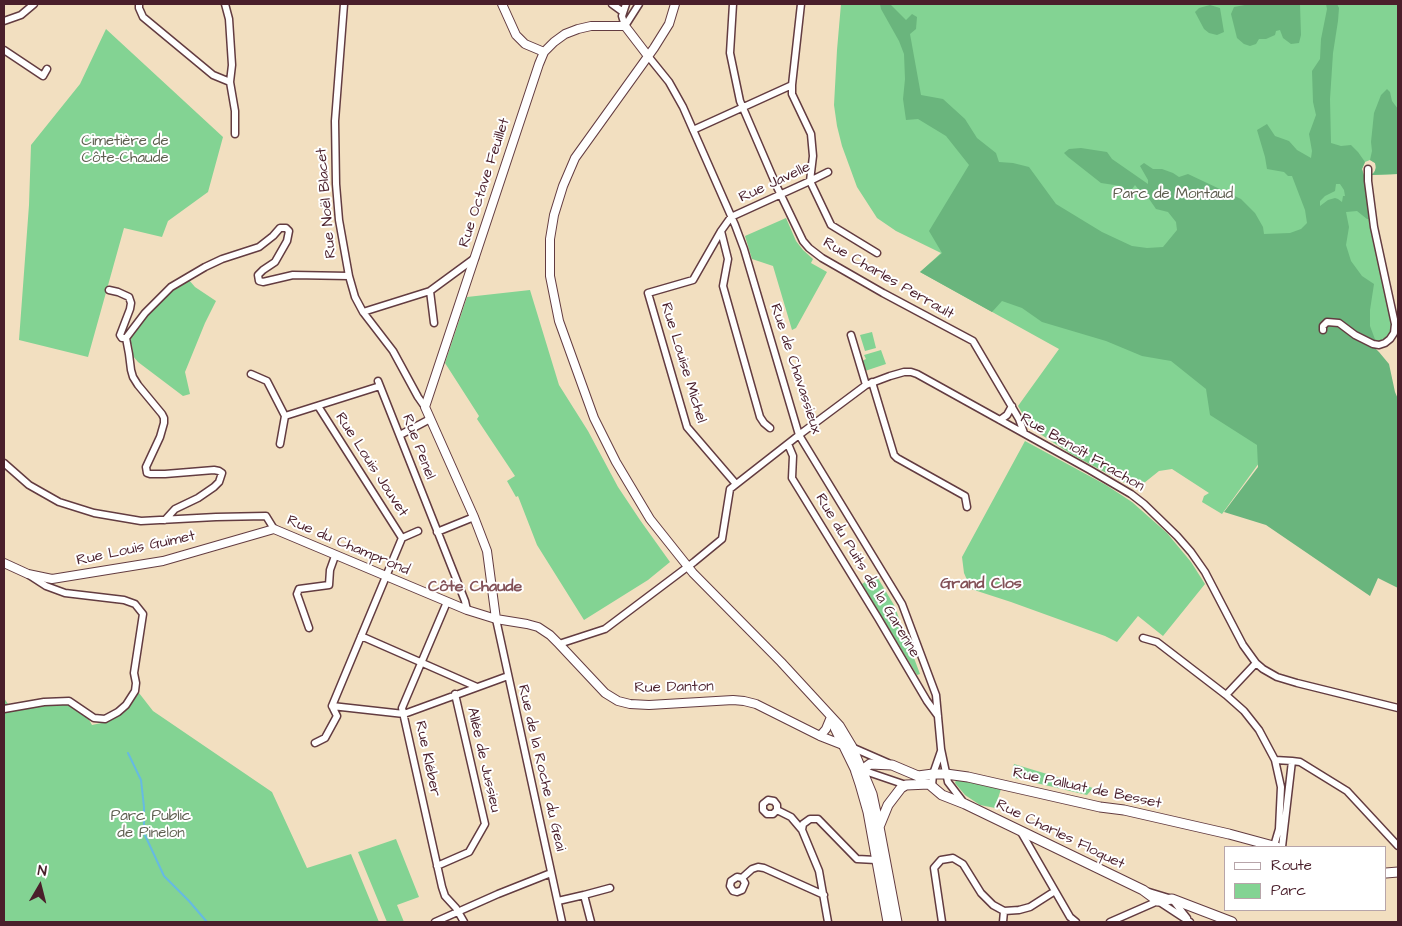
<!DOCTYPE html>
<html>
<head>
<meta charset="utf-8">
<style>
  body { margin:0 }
  #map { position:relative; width:1402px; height:926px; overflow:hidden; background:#f2dfc0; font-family:"Architects Daughter",sans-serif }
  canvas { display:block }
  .frame { position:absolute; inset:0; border:5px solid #4a1f2b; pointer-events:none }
  .legend { position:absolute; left:1224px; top:846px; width:162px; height:65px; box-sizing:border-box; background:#fff; border:1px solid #b7a5aa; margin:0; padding:6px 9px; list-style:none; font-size:15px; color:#4a1f2b }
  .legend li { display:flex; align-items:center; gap:10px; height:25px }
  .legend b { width:25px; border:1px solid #b7a5aa }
  .north { position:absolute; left:15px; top:861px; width:50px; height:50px; -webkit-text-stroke:4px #fff; paint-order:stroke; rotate:8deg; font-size:14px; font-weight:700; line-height:20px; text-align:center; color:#4a1f2b }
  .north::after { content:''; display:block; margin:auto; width:18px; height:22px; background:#4a1f2b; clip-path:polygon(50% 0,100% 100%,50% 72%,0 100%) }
</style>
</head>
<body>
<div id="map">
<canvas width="1402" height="926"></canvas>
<div class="frame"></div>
<ul class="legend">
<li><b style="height:6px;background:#fff"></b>Route</li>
<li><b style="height:14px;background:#83d393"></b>Parc</li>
</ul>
<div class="north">N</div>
</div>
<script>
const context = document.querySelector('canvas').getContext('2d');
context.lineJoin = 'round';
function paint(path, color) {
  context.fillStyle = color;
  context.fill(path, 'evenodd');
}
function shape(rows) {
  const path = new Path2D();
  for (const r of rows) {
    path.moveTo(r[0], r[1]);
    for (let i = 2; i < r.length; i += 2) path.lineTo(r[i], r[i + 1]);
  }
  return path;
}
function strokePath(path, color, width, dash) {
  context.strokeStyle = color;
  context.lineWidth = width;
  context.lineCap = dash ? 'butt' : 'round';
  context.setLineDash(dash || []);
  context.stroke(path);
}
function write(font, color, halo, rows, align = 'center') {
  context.font = font + ' "Architects Daughter",sans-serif';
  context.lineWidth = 4;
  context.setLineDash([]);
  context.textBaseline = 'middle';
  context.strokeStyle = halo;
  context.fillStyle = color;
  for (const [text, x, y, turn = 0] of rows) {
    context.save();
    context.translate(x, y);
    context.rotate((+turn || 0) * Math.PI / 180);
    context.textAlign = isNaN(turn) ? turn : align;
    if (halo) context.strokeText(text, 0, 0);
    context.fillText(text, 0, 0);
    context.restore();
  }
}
const green = shape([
  [841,4,1398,4,1398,174,1371,175,1375,171,1376,165,1375,163,1370,160,1365,162,1362,169,1367,186,1371,225,1392,320,1391,334,1383,342,1336,357,1222,514,1202,502,1204,496,1209,493,1172,469,1159,471,1144,483,1138,485,1136,489,1071,454,1034,430,1030,426,1018,406,1059,349,920,272,941,253,896,231,877,218,857,187,842,146,837,126,834,105,837,50],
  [106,29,223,137,208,192,168,221,162,237,124,228,88,357,19,340,29,205,31,145,80,84],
  [786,218,796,241,803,250,813,259,811,263,827,272,796,328,792,330,773,266,752,259,745,236],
  [189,280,195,287,216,301,205,323,185,372,190,394,183,396,138,362,133,356,132,345,127,341,141,321,152,309,173,290],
  [530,290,559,385,588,431,618,487,640,520,670,562,648,580,584,620,537,545,518,496,516,497,507,481,515,476,477,419,479,416,445,363,467,297],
  [872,332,876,348,865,351,860,335],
  [881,350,886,364,865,371,862,361,866,359,864,355],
  [1025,441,1106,485,1132,502,1167,533,1191,562,1205,584,1163,636,1138,616,1117,642,1105,636,1011,602,971,589,964,573,962,557],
  [876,575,894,605,920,674,917,675,862,584],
  [139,693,153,711,272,792,307,868,351,854,379,922,4,922,4,698,10,707,11,711,44,704,68,703,88,718,92,725,106,722,129,706],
  [1014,764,1093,788,1087,795,1011,777],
  [956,780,978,783,1001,789,995,808,980,805,965,795,955,783],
  [396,839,419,897,397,905,404,922,387,922,358,852]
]);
const forest = shape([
  [880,4,890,4,906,20,912,14,917,17,916,29,910,34,921,95,943,99,965,119,977,138,996,153,999,162,1013,163,1029,167,1056,204,1102,232,1132,246,1147,248,1163,247,1177,230,1176,222,1168,212,1156,209,1145,193,1139,190,1135,185,1130,192,1126,192,1121,186,1101,183,1068,157,1064,153,1069,149,1081,148,1107,152,1112,159,1148,184,1148,180,1140,166,1144,163,1153,169,1162,169,1173,173,1179,177,1188,174,1241,199,1255,213,1263,227,1264,234,1290,233,1301,229,1307,223,1305,210,1292,176,1288,176,1284,172,1267,169,1265,157,1257,130,1267,124,1275,136,1289,141,1297,150,1311,158,1312,151,1309,134,1316,115,1313,102,1312,71,1320,59,1321,39,1327,9,1326,4,1337,4,1339,8,1338,21,1333,53,1330,99,1331,143,1341,146,1351,145,1358,152,1365,162,1362,169,1367,186,1370,219,1367,219,1357,211,1346,212,1349,227,1346,245,1351,261,1362,276,1374,284,1370,310,1370,326,1376,342,1374,347,1379,352,1389,364,1395,392,1398,399,1398,588,1378,578,1370,596,1266,525,1224,512,1258,467,1257,445,1210,415,1206,389,1171,361,1142,356,1106,341,1042,322,1022,308,1002,301,992,312,920,272,942,253,929,231,969,165,946,136,918,119,906,120,903,99,905,79,904,54,899,41,881,9],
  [1336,184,1340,184,1344,190,1345,196,1343,196,1342,202,1338,199,1335,198,1328,200,1320,206,1320,201,1325,196,1335,191],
  [1250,4,1300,4,1301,35,1299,43,1291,44,1283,38,1280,30,1276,31,1275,35,1266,39,1259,39,1256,44,1250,46,1244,44,1237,38,1231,14,1234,7],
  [1210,5,1220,8,1224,32,1217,35,1209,33,1204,29,1195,12,1199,8],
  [1387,89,1390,92,1392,101,1398,109,1398,174,1371,175,1374,173,1376,168,1375,163,1370,160,1372,151,1371,142,1374,113,1381,95]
]);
const stream = shape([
  [128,753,141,780,144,807,144,833,164,876,189,901,207,922]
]);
const minor = shape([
  [139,4,139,8,143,17,213,75,230,82],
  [225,4,229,19,232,65,230,82,235,111,235,134],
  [344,4,335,121,336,184,339,220,349,276,355,297,363,312,393,351,418,397,425,407],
  [612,4,623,12],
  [733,4,730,53,740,101,777,187,803,241,809,248,822,258,883,293,973,341,1019,419,1024,433],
  [4,21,21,15,34,4],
  [625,26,639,4],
  [625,26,622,16,626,4],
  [4,50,43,76,47,69],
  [648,56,669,82,683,107,735,225,744,249,799,435,902,604,936,695,941,749,948,782,964,803],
  [792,85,792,94,811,134,813,156,810,181,831,225,877,253],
  [693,130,792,85,801,4],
  [721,231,728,259,723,286,760,417,764,423,770,428],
  [109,290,118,292,129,297,131,303,130,309,120,335,122,338,126,338,145,313,171,287,205,267,222,259,259,247,273,236,280,228,286,228,289,231,287,241,275,262,263,270,258,275,259,281,263,282,293,275,349,276],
  [430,291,434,323],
  [363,312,430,291,475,258],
  [1323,330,1323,326,1327,322,1339,323,1355,335,1373,344,1379,345,1385,343,1390,339,1394,333,1395,324,1374,227,1368,181,1368,169],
  [851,335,866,385],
  [126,338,129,354,131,370,133,377,138,385,162,414,164,418,164,423,160,437,146,467,147,473,150,474,165,474,214,470,219,471,222,473,219,482,214,487,198,498,175,509,165,520],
  [251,374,267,381,285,416,380,386],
  [378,381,465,601,467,610],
  [872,382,894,455,897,458,965,496,967,507],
  [318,406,402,538],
  [1000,420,1007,415,1012,406],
  [400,435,430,419],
  [280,444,285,416],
  [788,444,793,456,792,478,878,618,927,701,938,716],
  [4,463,29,485,59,502,94,513,141,521,216,517,266,516,274,529],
  [736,484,687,427,648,293,693,280,721,231,731,217,810,181,828,172],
  [437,532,474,517],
  [402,538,418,531],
  [447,602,402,708,442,887,445,896,456,908,464,922],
  [496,619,562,922],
  [309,628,297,594,299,589,329,585,330,570,335,556],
  [361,636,477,687],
  [1143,638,1157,642,1226,695,1244,711,1259,730,1275,760,1281,787,1279,829,1274,846],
  [559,644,605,629,694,562,722,539,730,489,799,435,866,385,890,376,904,372,911,372,917,374,1090,470,1131,494,1144,504,1177,536,1191,552,1205,572,1243,645,1256,663,1263,669,1277,677,1297,683,1398,708],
  [1226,695,1256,663],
  [332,706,404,714,508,676],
  [332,706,402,538],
  [4,709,44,702,69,701,94,718,105,719,118,712,126,705,135,691,136,683,134,673,143,614,135,604,124,600,65,593,46,586,29,575],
  [315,743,325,738,337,716,332,706],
  [849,746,888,763],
  [1275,760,1292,761,1282,847],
  [1292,761,1300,762,1347,791,1398,846],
  [862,770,906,785],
  [932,786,933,774,941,751],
  [777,810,773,814,767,814,763,810,763,804,768,800,774,801,777,805,777,810,791,817,802,830],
  [1021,832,1070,917,1076,922],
  [437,866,469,852,485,824,455,694],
  [742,878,737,877,731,881,730,886,733,891,737,892,742,890,745,883,742,878,752,869,758,867,764,868,824,895],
  [1149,892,1172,899,1187,918],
  [584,895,610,888],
  [558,901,584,895,591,922],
  [435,922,498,894,551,873],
  [828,922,819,871,802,830,803,824,810,819,818,819,857,859,876,860],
  [942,922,934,868,941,860,953,858,963,864,981,893,993,905,1004,911,1019,910,1030,907,1055,891],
  [1003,922,1004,911],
  [1110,922,1158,901,1190,922]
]);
const tertiary = shape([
  [502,4,516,35,525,44,544,52],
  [675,4,669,24,654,48,575,158,563,186,554,215,550,239,550,276,559,321,594,418,616,462,650,519,693,573,781,662,840,726,852,746,862,770],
  [4,563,28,574,52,579,163,561,274,529,467,610,496,619,527,624,538,627,550,635,559,644,605,693,618,701,630,704,649,705,733,700,744,701,756,704,820,736,843,745],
  [496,619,487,551,474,517,425,407,539,64,544,52,554,42,565,34,578,29,591,26,625,26,648,56],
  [832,719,835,729,856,772],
  [820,736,826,729,831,717]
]);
const secondary = shape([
  [862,770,872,794,879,827,897,922],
  [879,827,888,805,901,788,906,785,929,784,942,795,965,804,1143,890,1158,901,1172,899,1232,922],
  [1386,873,1398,872],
  [888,922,868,812,860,784,856,772,862,770,870,764,892,765,918,776,933,774,946,774,968,777,1100,807,1124,810,1229,834,1277,847]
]);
const parkNames = [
  ["Cimetière de",125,142],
  ["Côte-Chaude",125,159],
  ["Parc de Montaud",1173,195],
  ["Parc Public",151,817],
  ["de Pinelon",151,834]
];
const streetNames = [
  ["Rue Octave Feuillet",485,183,-72],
  ["Rue Javelle",775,183,-25],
  ["Rue Noël Blacet",327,203,-95],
  ["Rue Charles Perrault",888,279,30],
  ["Rue Louise Michel",683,363,73],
  ["Rue de Chavassieux",795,369,72],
  ["Rue Penel",418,447,69],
  ["Rue Benoît Frachon",1082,453,30],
  ["Rue Louis Jouvet",371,465,57],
  ["Rue du Champrond",348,546,23],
  ["Rue Louis Guimet",136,549,-12],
  ["Rue du Puits de la Garenne",867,576,59],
  ["Rue Danton",674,688,-1],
  ["Rue Kléber",427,759,78],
  ["Allée de Jussieu",483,760,77],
  ["Rue de la Roche du Geai",541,768,77],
  ["Rue Palluat de Besset",1087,789,12],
  ["Rue Charles Floquet",1060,835,26]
];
const neighbourhoodNames = [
  ["Grand Clos",981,585],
  ["Côte Chaude",475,588]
];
paint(green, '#83d393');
paint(forest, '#6ab57d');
strokePath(stream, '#66bae2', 2);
strokePath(minor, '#633c41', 9);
strokePath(tertiary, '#633c41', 10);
strokePath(secondary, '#633c41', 11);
strokePath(minor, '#fff', 6);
strokePath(tertiary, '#fff', 8);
strokePath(secondary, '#fff', 9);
write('15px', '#5e5e4f', '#fff', parkNames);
write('15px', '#4a1f2b', '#fff', streetNames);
write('bold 16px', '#835258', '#fff', neighbourhoodNames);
</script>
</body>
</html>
